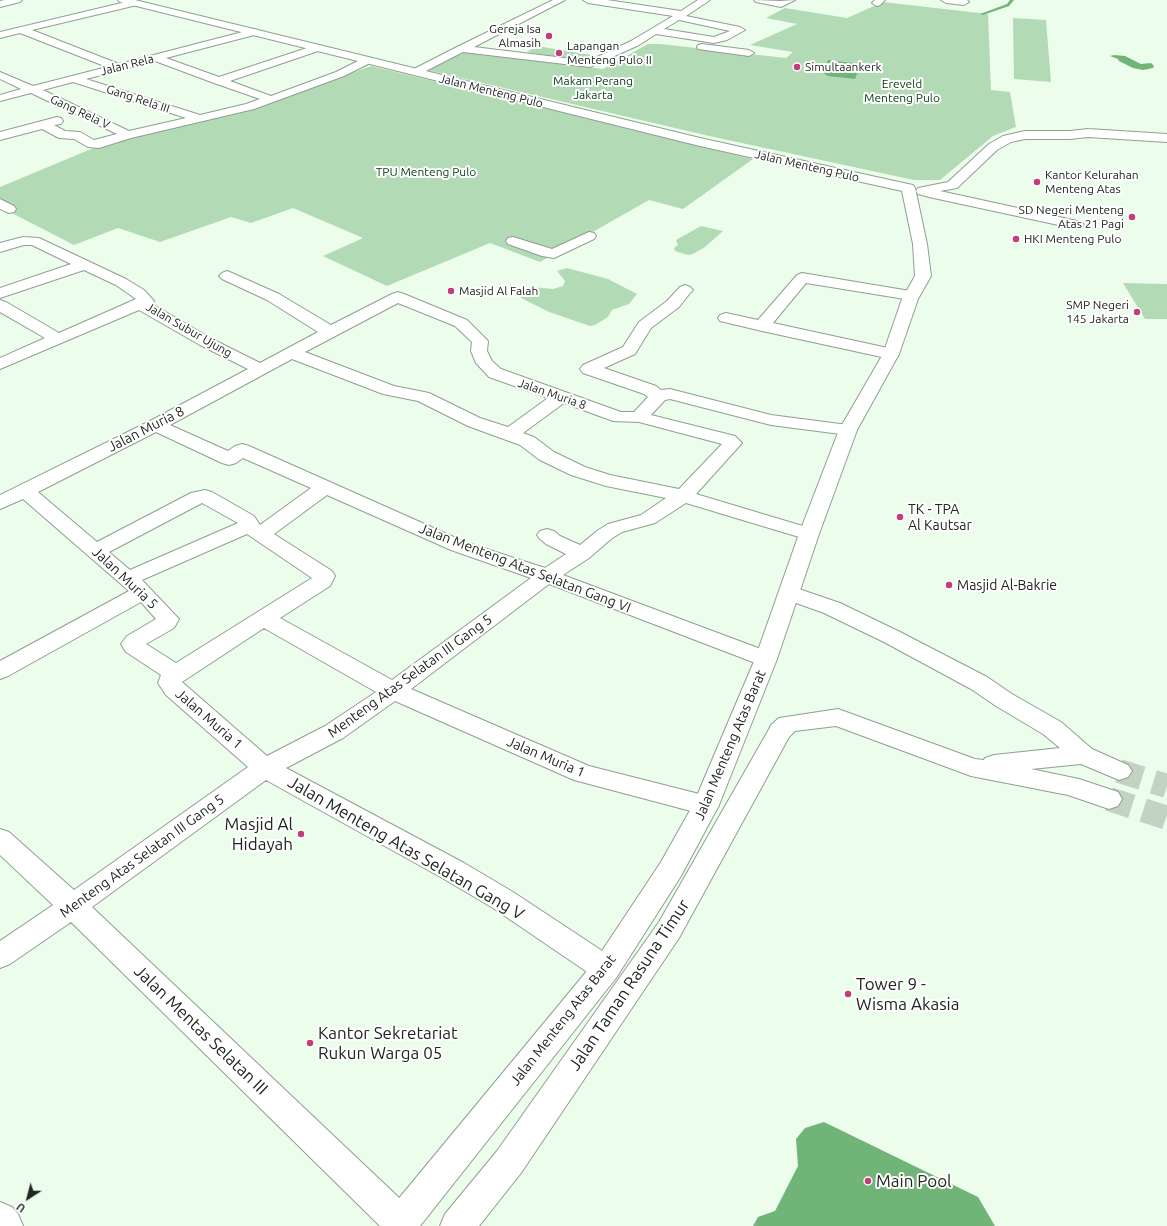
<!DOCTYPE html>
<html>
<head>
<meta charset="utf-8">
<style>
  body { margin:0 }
  #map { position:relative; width:1167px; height:1226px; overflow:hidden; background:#ecfdec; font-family:Ubuntu,sans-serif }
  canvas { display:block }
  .north { position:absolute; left:8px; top:1178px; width:40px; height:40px; -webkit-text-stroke:3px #fff; paint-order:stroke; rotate:216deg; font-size:11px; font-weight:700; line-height:16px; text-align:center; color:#202620 }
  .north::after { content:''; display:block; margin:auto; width:14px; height:18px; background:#202620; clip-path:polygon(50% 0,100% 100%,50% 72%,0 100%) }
</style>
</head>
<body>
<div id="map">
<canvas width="1167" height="1226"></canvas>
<div class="north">U</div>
</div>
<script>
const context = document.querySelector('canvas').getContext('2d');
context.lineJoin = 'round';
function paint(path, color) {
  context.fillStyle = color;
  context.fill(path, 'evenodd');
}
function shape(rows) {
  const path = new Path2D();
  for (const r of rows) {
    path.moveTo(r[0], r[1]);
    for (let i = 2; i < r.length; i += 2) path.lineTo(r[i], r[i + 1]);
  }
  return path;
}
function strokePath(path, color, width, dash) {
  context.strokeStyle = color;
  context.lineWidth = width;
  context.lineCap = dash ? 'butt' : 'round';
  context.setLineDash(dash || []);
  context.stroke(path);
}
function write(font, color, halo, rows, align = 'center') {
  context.font = font + ' Ubuntu,sans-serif';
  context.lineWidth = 4;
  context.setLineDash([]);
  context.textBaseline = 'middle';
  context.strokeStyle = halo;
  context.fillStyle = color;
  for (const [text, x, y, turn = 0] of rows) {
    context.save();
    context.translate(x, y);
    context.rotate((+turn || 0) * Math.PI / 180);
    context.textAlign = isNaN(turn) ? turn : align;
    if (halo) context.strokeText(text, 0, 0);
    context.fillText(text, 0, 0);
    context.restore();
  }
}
const green = shape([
  [883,2,988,14,991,90,1010,92,1016,127,993,136,940,180,914,180,709,136,427,70,465,51,603,69,648,44,660,44,786,58,793,52,750,45,797,24,766,18,785,8,847,18],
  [1013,18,1046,20,1051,82,1014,79],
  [537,46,591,55,581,61,527,52],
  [371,66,753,159,683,209,649,200,540,262,490,243,387,286,323,256,363,238,293,208,251,223,231,217,160,242,118,228,74,245,0,207,0,187,120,137,249,110],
  [701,226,723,231,705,247,693,254,688,255,675,251,674,248,678,245,676,240],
  [567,268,608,279,637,294,629,304,612,310,608,317,595,325,590,326,549,312,521,298,520,296,527,293,532,287,553,289,563,286,565,281,557,271],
  [1123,283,1167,284,1167,319,1145,319]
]);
const water = shape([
  [1114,55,1125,56,1141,64,1151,63,1154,66,1153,68,1143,70,1133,68,1119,61,1118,59,1110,56],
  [828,60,861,64,855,79,828,76,822,72],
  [824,1122,978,1197,995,1226,753,1226,758,1217,775,1211,798,1166,796,1139,805,1128]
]);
const stream = shape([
  [1010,0,1014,0,1009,6,983,15,980,14,1007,4,1010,0]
]);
const streetTunnel = shape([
  [1119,771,1167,786],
  [1109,799,1167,818]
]);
const street = shape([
  [5,0,22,0,20,2,0,7,0,1,5,0],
  [134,0,139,3,137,5,32,30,119,64,254,29,258,30,259,32,258,34,166,58,219,77,313,46,321,46,322,48,321,50,230,81,271,96,336,72,364,58,368,57,373,60,372,62,344,76,254,109,131,138,99,148,88,147,74,139,59,138,42,129,0,140,0,132,57,117,61,118,63,121,61,124,54,125,65,131,80,132,94,140,117,134,31,93,0,101,0,95,21,89,0,79,0,72,33,86,107,67,20,33,0,38,0,32,134,0],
  [155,61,214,83,260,99,246,104,200,115,86,79,155,61],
  [73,82,186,118,129,131,43,90,73,82],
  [553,0,565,0,474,47,589,61,631,41,673,16,588,3,583,0,607,0,681,11,698,0,710,0,686,16,740,27,745,30,727,40,714,43,656,34,639,45,590,67,463,52,420,74,412,74,411,72,412,70,457,47,553,0],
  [679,20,730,31,714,37,664,29,679,20],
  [754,0,780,1,795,0,781,7,756,2,754,0],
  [875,0,885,0,880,5,877,6,872,3,875,0],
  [941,0,967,0,969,2,964,5,946,3,941,0],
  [702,44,749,50,754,53,749,56,698,49,697,47,698,45,702,44],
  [1088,129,1167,134,1167,142,1088,137,1070,139,1025,139,1011,142,997,150,957,188,940,191,1082,222,1084,225,1082,228,1077,229,929,197,918,194,916,191,918,188,948,182,989,144,1003,136,1025,131,1070,131,1088,129],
  [0,199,14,206,16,209,14,212,9,213,0,209,0,199],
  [589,232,594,233,596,236,594,239,554,258,542,256,508,244,506,241,508,238,513,237,552,249,589,232],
  [23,237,39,238,126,279,144,290,154,301,152,304,212,339,260,363,318,332,267,300,222,279,219,276,222,273,227,271,232,273,279,294,331,325,392,294,398,292,404,294,467,320,488,341,487,351,492,361,501,369,621,412,634,412,648,397,644,394,583,373,580,369,583,365,623,347,639,322,667,301,680,287,685,285,690,287,693,290,690,293,679,307,651,328,635,354,604,368,656,386,661,390,670,389,771,415,848,425,854,426,857,430,854,434,848,435,771,425,670,399,665,400,651,415,735,436,742,443,696,494,816,530,819,534,816,538,809,540,686,503,655,523,622,532,611,539,589,558,563,575,774,654,777,659,774,664,766,667,758,664,549,584,411,689,589,766,715,798,719,805,715,812,706,815,574,780,395,701,343,738,286,768,464,863,513,892,616,960,621,969,616,978,606,981,596,978,493,908,444,879,266,780,92,907,413,1211,418,1223,417,1226,380,1226,71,922,10,964,0,968,0,941,53,905,0,855,0,829,9,832,74,890,248,767,166,695,158,683,161,675,126,652,124,649,121,644,127,636,156,619,141,602,8,676,0,679,0,661,129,591,23,499,0,509,0,495,150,421,248,369,200,345,139,310,0,369,0,358,45,338,0,312,0,300,6,302,59,333,136,299,116,285,84,270,0,298,0,288,71,264,32,245,24,245,0,252,0,243,23,237],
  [398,303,455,326,472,342,471,351,476,363,489,377,548,398,508,427,480,418,429,393,394,386,305,352,398,303],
  [292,359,383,394,418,401,468,426,520,445,540,460,571,475,606,486,666,498,641,515,608,524,597,531,580,545,560,536,554,531,547,529,540,531,537,535,540,539,546,544,566,554,545,568,465,542,249,446,242,444,235,446,228,451,170,425,292,359],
  [564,403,613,421,639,422,722,444,679,489,610,475,585,467,554,452,534,437,523,433,564,403],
  [156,432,222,463,229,465,236,463,243,458,311,488,260,525,254,516,212,492,205,490,191,493,97,542,38,492,156,432],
  [327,495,451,550,531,578,392,680,280,618,330,586,335,576,332,571,274,534,327,495],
  [202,503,238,523,130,570,109,552,202,503],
  [247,534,312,578,176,663,146,644,174,628,179,619,142,580,247,534],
  [264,628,376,692,325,726,267,756,182,682,264,628],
  [802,273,916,292,919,295,916,298,911,300,806,283,773,323,897,350,899,354,897,358,891,359,762,331,720,321,718,318,720,315,726,313,758,320,797,275,802,273],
  [790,586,840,603,900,632,987,677,1012,694,1061,722,1092,749,1128,765,1132,771,1128,777,1119,780,1081,764,1031,769,1079,779,1118,792,1122,799,1118,806,1109,809,1068,795,971,776,836,726,795,731,789,737,679,938,521,1173,479,1226,440,1226,445,1214,497,1151,659,922,768,731,771,725,779,718,838,709,975,759,984,760,985,758,994,755,1060,748,1043,734,996,706,971,689,884,642,824,613,782,598,779,593,782,588,790,586],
  [0,1202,12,1207,18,1214,23,1226,0,1226,0,1202]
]);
const secondary = shape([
  [118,0,135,0,700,138,908,184,913,185,915,188,927,244,931,276,918,299,899,354,857,430,819,534,777,659,719,805,681,876,616,978,420,1226,381,1226,386,1214,596,960,661,862,693,805,755,659,799,534,839,430,883,354,902,299,915,276,913,244,902,191,700,146,120,2,118,0]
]);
const markers = [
  [549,36,4,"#c43c7a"],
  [559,53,4,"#c43c7a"],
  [797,67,4,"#c43c7a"],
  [1037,182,4,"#c43c7a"],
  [1132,217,4,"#c43c7a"],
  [1016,239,4,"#c43c7a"],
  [451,291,4,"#c43c7a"],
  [1137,312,4,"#c43c7a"],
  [900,517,4,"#c43c7a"],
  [949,585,4,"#c43c7a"],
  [301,834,4,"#c43c7a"],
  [848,994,4,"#c43c7a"],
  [310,1043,4,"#c43c7a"],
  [868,1181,4,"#c43c7a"]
];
const farPoinames = [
  ["Gereja Isa",541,29,"right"],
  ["Almasih",541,43,"right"],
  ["Lapangan",567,46],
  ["Menteng Pulo II",567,60],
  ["Simultaankerk",805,67],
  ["Kantor Kelurahan",1045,175],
  ["Menteng Atas",1045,189],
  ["SD Negeri Menteng",1124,210,"right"],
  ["Atas 21 Pagi",1124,224,"right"],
  ["HKI Menteng Pulo",1024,239],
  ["Masjid Al Falah",459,291],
  ["SMP Negeri",1129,305,"right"],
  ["145 Jakarta",1129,319,"right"]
];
const farStreetnames = [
  ["Jalan Rela",127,65,-14],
  ["Jalan Menteng Pulo",491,91,14],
  ["Gang Rela III",138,99,18],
  ["Gang Rela V",80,112,25],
  ["Jalan Menteng Pulo",807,166,13],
  ["Jalan Subur Ujung",189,330,30],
  ["Jalan Muria 8",552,394,19]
];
const farParknames = [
  ["Makam Perang",593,81],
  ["Jakarta",593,95],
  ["Ereveld",902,84],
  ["Menteng Pulo",902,98],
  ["TPU Menteng Pulo",426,172]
];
const streetNames = [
  ["Jalan Muria 8",146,429,-27],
  ["Jalan Menteng Atas Selatan Gang VI",525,568,21],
  ["Jalan Muria 5",125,578,43],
  ["Menteng Atas Selatan III Gang 5",410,676,-36],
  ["Jalan Muria 1",209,719,41],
  ["Jalan Menteng Atas Barat",730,745,-67],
  ["Jalan Muria 1",546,757,23],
  ["Menteng Atas Selatan III Gang 5",142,856,-36],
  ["Jalan Menteng Atas Barat",563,1020,-52]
];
const poiNames = [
  ["TK - TPA",908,509],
  ["Al Kautsar",908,525],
  ["Masjid Al-Bakrie",957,585]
];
const nearPoinames = [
  ["Masjid Al",293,824,"right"],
  ["Hidayah",293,844,"right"],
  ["Tower 9 -",856,984],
  ["Wisma Akasia",856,1004],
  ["Kantor Sekretariat",318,1033],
  ["Rukun Warga 05",318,1053],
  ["Main Pool",876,1181]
];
const nearStreetnames = [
  ["Jalan Menteng Atas Selatan Gang V",406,848,30],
  ["Jalan Taman Rasuna Timur",629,985,-56],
  ["Jalan Mentas Selatan III",201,1030,44]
];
paint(green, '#b2dbb5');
paint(water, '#71b478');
paint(stream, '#71b478');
strokePath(streetTunnel, '#c3d2c3', 24, [24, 12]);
strokePath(street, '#8f9f90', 2);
strokePath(secondary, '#8f9f90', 2);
paint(street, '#fff');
paint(secondary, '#fff');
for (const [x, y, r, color] of markers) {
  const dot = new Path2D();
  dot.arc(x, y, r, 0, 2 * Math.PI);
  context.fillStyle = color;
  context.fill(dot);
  strokePath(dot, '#fff', 1.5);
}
write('12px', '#202620', '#fff', farPoinames, 'left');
write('12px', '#202620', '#fff', farStreetnames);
write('12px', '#063911', '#fff', farParknames);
write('14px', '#202620', '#fff', streetNames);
write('14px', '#202620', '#fff', poiNames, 'left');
write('17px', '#202620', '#fff', nearPoinames, 'left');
write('17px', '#202620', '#fff', nearStreetnames);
</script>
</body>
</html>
